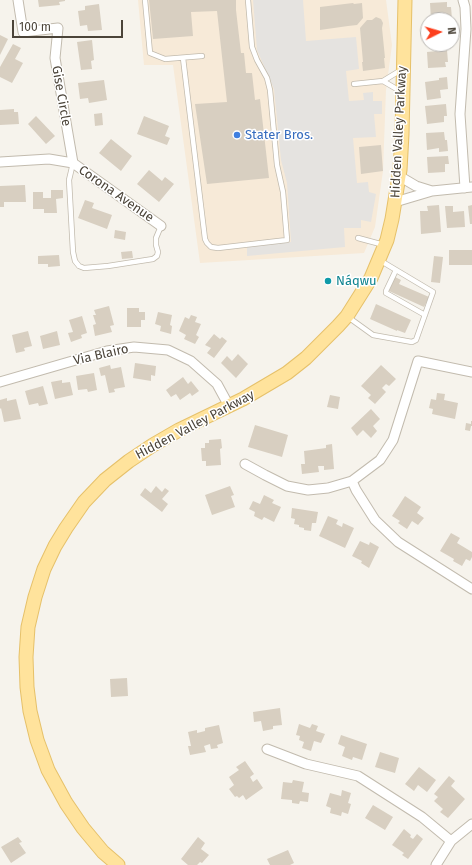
<!DOCTYPE html>
<html>
<head>
<meta charset="utf-8">
<style>
  body { margin:0 }
  #map { position:relative; width:472px; height:865px; overflow:hidden; background:#f6f3ec; font-family:"Fira Sans",sans-serif }
  canvas { display:block }
  .north { position:absolute; left:420px; top:12px; width:40px; height:40px; box-sizing:border-box; background:#fff; border:1px solid #b7b4b0; border-radius:50%; rotate:85deg; font-size:11px; font-weight:700; line-height:16px; text-align:center; color:#4b4439 }
  .north::after { content:''; display:block; margin:auto; width:14px; height:18px; background:#fc3f1d; clip-path:polygon(50% 0,100% 100%,50% 72%,0 100%) }
  .scale { position:absolute; left:12px; top:20px; width:111px; height:18px; box-sizing:border-box; border:2px solid #4b4439; border-top:0; padding-left:5px; font-size:12px; line-height:14px; white-space:nowrap; color:#4b4439; -webkit-text-stroke:3px #fff; paint-order:stroke }
</style>
</head>
<body>
<div id="map">
<canvas width="472" height="865"></canvas>
<div class="north">N</div>
<div class="scale">100 m</div>
</div>
<script>
const context = document.querySelector('canvas').getContext('2d');
context.lineJoin = 'round';
function paint(path, color) {
  context.fillStyle = color;
  context.fill(path, 'evenodd');
}
function shape(rows) {
  const path = new Path2D();
  for (const r of rows) {
    path.moveTo(r[0], r[1]);
    for (let i = 2; i < r.length; i += 2) path.lineTo(r[i], r[i + 1]);
  }
  return path;
}
function strokePath(path, color, width, dash) {
  context.strokeStyle = color;
  context.lineWidth = width;
  context.lineCap = dash ? 'butt' : 'round';
  context.setLineDash(dash || []);
  context.stroke(path);
}
function write(font, color, halo, rows, align = 'center') {
  context.font = font + ' "Fira Sans",sans-serif';
  context.lineWidth = 3;
  context.setLineDash([]);
  context.textBaseline = 'middle';
  context.strokeStyle = halo;
  context.fillStyle = color;
  for (const [text, x, y, turn = 0] of rows) {
    context.save();
    context.translate(x, y);
    context.rotate((+turn || 0) * Math.PI / 180);
    context.textAlign = isNaN(turn) ? turn : align;
    if (halo) context.strokeText(text, 0, 0);
    context.fillText(text, 0, 0);
    context.restore();
  }
}
const commercial = shape([
  [138,0,386,0,392,45,386,90,383,171,375,227,364,253,200,263,173,65,144,65]
]);
const parking = shape([
  [253,0,303,0,306,41,356,37,359,69,346,71,349,101,364,100,363,93,373,92,373,101,382,101,382,114,374,114,376,137,353,138,357,183,368,182,369,192,376,194,371,222,361,220,361,228,344,228,345,247,247,256,247,246,291,242,287,183,281,160,274,89,257,50]
]);
const building = shape([
  [38,0,65,0,65,1,59,2,60,5,39,7],
  [149,0,236,0,236,10,241,53,244,53,246,73,252,73,255,100,260,99,269,178,207,184,195,104,227,102,217,11,191,12,193,36,153,39],
  [447,2,447,7,451,7,452,19,431,20,430,3],
  [353,3,354,4,362,3,363,18,357,25,348,26,320,30,320,7],
  [99,4,102,30,88,31,87,25,80,26,78,11,85,10,85,6],
  [376,17,381,19,383,23,382,28,385,58,384,58,385,68,363,71,362,62,363,62,360,28,367,20,372,20],
  [0,35,8,39,0,55],
  [92,40,94,60,91,61,92,69,81,70,77,42],
  [13,44,21,48,15,59,23,63,12,83,0,77,0,67],
  [447,50,448,62,445,62,446,67,428,68,427,52],
  [447,77,448,89,440,90,441,98,427,100,425,82,439,80,439,78],
  [104,80,107,100,89,103,88,98,80,99,78,83],
  [446,104,447,116,444,116,444,122,427,124,425,106],
  [14,109,14,112,18,112,19,124,0,125,0,110],
  [102,113,103,125,95,126,94,114],
  [36,116,55,136,46,144,28,124],
  [144,116,169,126,165,136,170,138,167,145,137,134],
  [444,132,445,140,447,140,448,151,439,152,439,148,427,150,426,133],
  [111,139,132,156,121,171,99,153],
  [381,145,383,171,361,174,359,147],
  [448,156,449,164,445,164,445,172,428,173,427,157],
  [149,170,162,181,165,177,174,184,159,202,137,184],
  [25,185,26,202,4,202,4,207,0,207,0,186],
  [51,190,63,190,63,198,56,199,57,213,44,213,44,209,33,209,33,192,43,192,43,198,51,198],
  [85,200,94,203,92,208,112,215,107,229,78,218],
  [439,205,441,232,421,234,420,211,428,211,427,206],
  [472,205,472,224,470,224,468,206],
  [445,206,453,206,453,212,464,211,465,227,447,228],
  [115,230,126,232,125,240,114,238],
  [449,250,472,250,472,265,449,265],
  [132,251,133,258,122,259,121,252],
  [59,255,60,266,48,267,48,264,38,264,38,256],
  [434,256,443,257,440,283,431,282],
  [395,277,401,280,399,284,429,297,424,307,389,291],
  [376,304,411,320,405,333,397,330,397,331,370,319],
  [109,306,114,325,110,326,112,332,95,336,93,325,96,324,93,315,96,315,94,310],
  [127,308,139,308,139,312,145,312,145,320,141,320,141,327,127,327],
  [158,312,172,315,170,325,172,326,171,334,160,331,161,326,155,324],
  [191,315,197,317,195,322,201,324,196,335,199,337,195,344,184,339,186,335,179,331,185,317,189,319],
  [82,316,87,333,81,335,82,338,71,342,68,333,73,332,69,320],
  [28,331,32,346,24,348,25,351,16,353,12,335],
  [57,331,60,345,43,349,40,336],
  [214,334,220,339,222,337,227,341,214,358,207,353,211,348,205,345],
  [238,354,248,364,236,378,221,363,227,356,232,361],
  [135,363,156,366,155,376,151,375,151,381,133,378],
  [110,365,111,369,121,367,125,387,114,389,115,392,109,393,105,375,101,376,99,368],
  [381,365,396,379,389,386,386,384,382,388,386,392,375,404,368,398,371,395,361,386],
  [94,373,97,390,88,392,87,389,78,390,76,376],
  [183,377,188,384,191,381,199,391,192,396,190,393,180,400,176,394,171,397,166,390],
  [62,380,62,383,70,382,73,395,55,399,51,382],
  [43,386,48,404,39,406,38,403,29,405,25,391],
  [437,393,445,394,444,400,458,403,455,419,432,414,433,409,429,408,431,399,436,400],
  [330,395,340,397,338,409,327,407],
  [7,398,7,401,16,399,21,419,4,422,1,408,0,409,0,400],
  [371,409,380,419,373,426,377,431,371,438,363,430,357,436,351,428],
  [471,421,472,421,472,426,471,426,470,431,465,430,466,423,471,424],
  [255,425,288,435,282,457,248,447],
  [221,439,222,448,220,449,221,465,206,466,206,461,202,461,201,448,205,448,205,443,209,443,209,440],
  [332,444,334,469,324,470,324,466,318,466,319,472,302,474,301,464,305,464,304,451,326,448,326,445],
  [156,486,162,492,165,488,169,491,162,499,168,504,162,512,140,495,145,488,151,493],
  [230,486,234,495,231,496,235,507,212,515,205,495],
  [264,495,274,500,272,503,281,507,274,522,264,517,262,520,254,516,255,512,249,509,253,501,260,504],
  [405,496,421,507,417,513,424,518,418,525,412,521,407,529,398,523,400,521,392,516],
  [292,508,318,512,316,523,312,523,311,531,304,530,304,528,299,527,299,525,294,524,295,519,291,518],
  [328,516,338,520,336,524,342,527,343,523,354,528,345,548,319,536],
  [451,533,460,538,457,543,472,552,472,557,470,561,466,559,462,566,453,561,454,559,440,551],
  [360,541,369,545,370,542,379,547,369,568,361,563,362,561,352,556],
  [127,678,128,696,111,697,110,679],
  [280,708,282,725,273,726,273,729,263,731,261,721,254,722,253,712],
  [299,724,310,728,312,724,318,726,316,731,325,734,321,743,314,741,311,751,302,748,304,742,299,740,300,736,296,735],
  [219,725,223,743,217,745,218,748,211,749,210,744,204,746,206,752,190,755,188,746,191,746,188,732,197,730,197,733,205,731,205,728],
  [341,735,367,744,362,760,353,757,352,760,342,756,345,747,338,744],
  [380,752,399,758,395,773,375,767],
  [245,761,254,774,250,777,253,782,257,779,263,788,246,800,243,795,239,798,237,796,235,797,229,789,234,785,229,777,239,770,236,767],
  [419,767,436,780,427,792,418,785,414,791,405,784],
  [449,776,455,781,451,786,465,799,448,818,440,812,443,809,434,801,438,797,434,794],
  [293,780,304,782,302,792,309,793,308,802,300,801,299,804,292,803,292,800,281,799,283,782,292,783],
  [342,790,351,793,348,803,351,804,348,814,342,812,341,816,330,813,331,808,326,806,330,793,341,796],
  [373,805,393,817,385,830,365,818],
  [404,829,411,835,410,837,413,839,417,834,423,839,408,859,402,855,404,853,392,845],
  [18,837,22,842,19,843,26,853,11,863,1,847],
  [198,837,205,843,201,849,209,855,202,863,200,862,197,865,188,865,181,859],
  [288,850,294,863,290,865,270,865,267,859]
]);
const service = shape([
  [145,0,150,53,165,59,202,56],
  [183,58,205,239,207,243,211,247,218,248,287,240,283,192,277,165,270,90,267,78,257,60,252,47,248,0],
  [383,81,400,91],
  [354,84,383,81,401,70],
  [73,163,69,180,73,252,75,261,79,266,84,268,108,266,153,259,157,256,158,252,156,245,156,238,161,226],
  [358,238,384,245],
  [396,270,386,291,386,293,425,315],
  [348,317,373,335,412,342,416,340,433,292,381,261]
]);
const minor = shape([
  [18,0,23,32,58,28,55,58,73,163],
  [463,0,465,7,466,29,460,114,465,188],
  [0,162,49,159,73,163,161,226],
  [399,176,416,186,432,191],
  [395,202,432,191,472,187],
  [0,382,107,351,134,347,168,350,191,361,217,384,229,406],
  [245,464,265,475,287,486,308,490,328,488,352,481,380,460,393,440,418,361,472,372],
  [352,481,356,490,375,520,398,542,472,589],
  [267,749,306,764,358,776,422,817,451,841],
  [436,865,451,841,472,824]
]);
const primary = shape([
  [118,865,103,852,83,828,66,803,48,770,37,740,30,711,27,687,26,657,28,627,35,597,44,569,55,546,66,528,84,502,105,480,129,461,153,445,179,430,243,399,287,373,306,358,338,326,347,316,371,278,387,240,392,219,400,170,402,134,405,0]
]);
const markers = [
  [237,135,4,"#3f7fe0"],
  [328,281,4,"#0f9aa8"]
];
const streetNames = [
  ["Gise Circle",61,96,80],
  ["Hidden Valley Parkway",399,132,-87],
  ["Corona Avenue",116,194,35],
  ["Via Blairo",101,355,-13],
  ["Hidden Valley Parkway",195,425,-28]
];
const shopNames = [
  ["Stater Bros.",245,135]
];
const cultureNames = [
  ["Náqwu",336,281]
];
paint(commercial, '#f7ead8');
paint(parking, '#e5e3e0');
paint(building, '#d8cfc1');
strokePath(service, '#c2bbae', 6);
strokePath(minor, '#c2bbae', 11);
strokePath(primary, '#e6c16a', 15);
strokePath(service, '#fff', 4.5);
strokePath(minor, '#fff', 9);
strokePath(primary, '#ffe39c', 13);
for (const [x, y, r, color] of markers) {
  const dot = new Path2D();
  dot.arc(x, y, r, 0, 2 * Math.PI);
  context.fillStyle = color;
  context.fill(dot);
  strokePath(dot, '#fff', 1.5);
}
write('13px', '#4b4439', '#fff', streetNames);
write('13px', '#366cbe', '#fff', shopNames, 'left');
write('13px', '#0d838f', '#fff', cultureNames, 'left');
</script>
</body>
</html>
